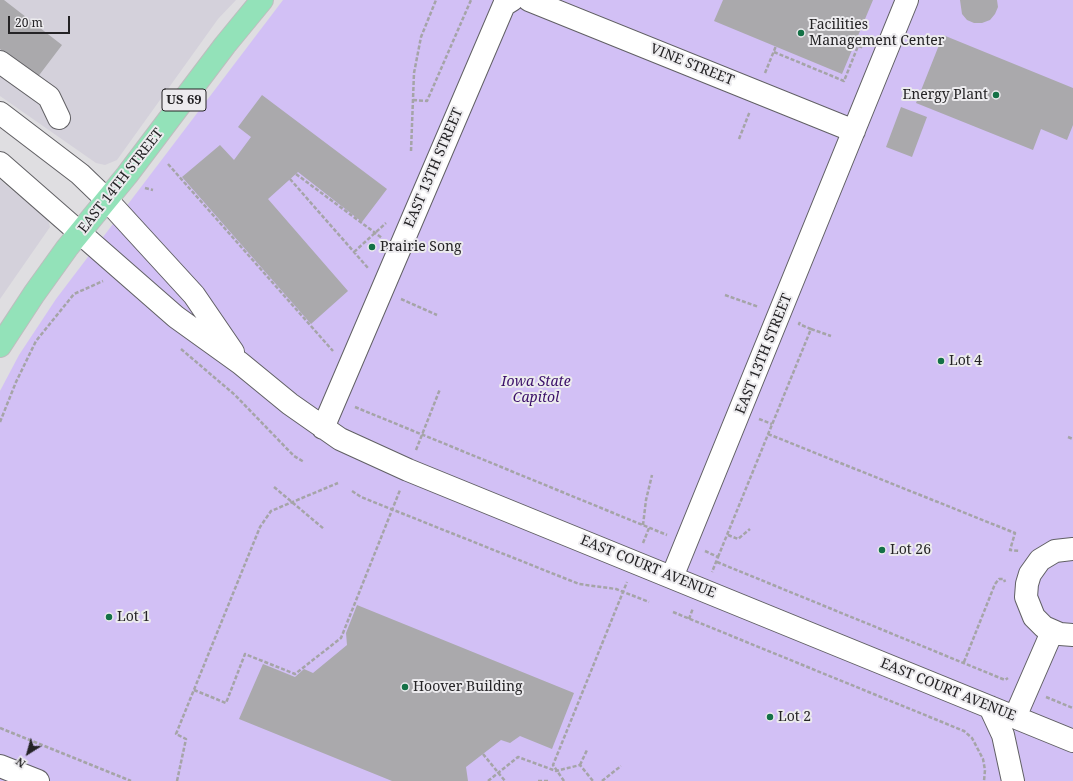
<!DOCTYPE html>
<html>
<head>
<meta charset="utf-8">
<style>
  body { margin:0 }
  #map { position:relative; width:1073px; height:781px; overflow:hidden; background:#dfdee1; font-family:"Noto Serif",serif }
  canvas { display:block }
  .north { position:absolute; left:8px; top:733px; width:40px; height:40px; -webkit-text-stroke:3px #ecebee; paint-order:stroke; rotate:217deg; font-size:11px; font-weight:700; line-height:16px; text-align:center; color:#242325 }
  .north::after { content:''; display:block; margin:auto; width:14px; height:18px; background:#242325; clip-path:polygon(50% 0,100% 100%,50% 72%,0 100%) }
  .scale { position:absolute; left:8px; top:16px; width:62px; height:18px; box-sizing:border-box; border:2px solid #242325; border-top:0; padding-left:5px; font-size:12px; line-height:14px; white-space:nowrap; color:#242325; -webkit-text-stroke:3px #ecebee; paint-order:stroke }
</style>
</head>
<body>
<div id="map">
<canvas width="1073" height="781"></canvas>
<div class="north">N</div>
<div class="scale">20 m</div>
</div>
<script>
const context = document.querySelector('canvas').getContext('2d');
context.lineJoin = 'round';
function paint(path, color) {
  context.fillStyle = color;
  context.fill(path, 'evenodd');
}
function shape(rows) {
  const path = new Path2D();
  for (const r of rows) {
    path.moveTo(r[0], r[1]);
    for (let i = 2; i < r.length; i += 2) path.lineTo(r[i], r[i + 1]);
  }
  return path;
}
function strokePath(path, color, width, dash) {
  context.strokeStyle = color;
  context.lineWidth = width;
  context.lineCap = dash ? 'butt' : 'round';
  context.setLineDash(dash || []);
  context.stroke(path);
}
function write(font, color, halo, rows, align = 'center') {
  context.font = font + ' "Noto Serif",serif';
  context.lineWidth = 4;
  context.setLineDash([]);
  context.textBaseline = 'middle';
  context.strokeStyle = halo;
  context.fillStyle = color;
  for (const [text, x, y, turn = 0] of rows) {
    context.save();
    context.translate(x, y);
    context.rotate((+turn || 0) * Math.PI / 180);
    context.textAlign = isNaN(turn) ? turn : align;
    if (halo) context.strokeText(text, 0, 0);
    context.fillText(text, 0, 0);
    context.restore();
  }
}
const built = shape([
  [0,0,236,0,218,19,117,160,105,165,96,163,0,96],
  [0,180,48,220,50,227,0,299]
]);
const green = shape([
  [283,0,1073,0,1073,781,0,781,0,391,19,355,56,299]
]);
const building = shape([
  [0,0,4,0,62,45,37,78,0,49],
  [723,0,873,0,842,74,714,21],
  [960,0,997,0,998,7,995,14,990,20,982,23,974,23,967,20,962,14],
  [943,35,1073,88,1073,125,1067,140,1041,129,1033,150,916,103],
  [262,95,387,189,362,222,298,172,268,199,348,291,311,324,182,177,220,145,234,160,251,137,238,127],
  [901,107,927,117,912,157,886,147],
  [357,605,574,693,552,749,520,736,510,743,501,740,466,767,468,781,392,781,239,719,263,664,295,677,304,669,313,673,347,645,346,633]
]);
const path = shape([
  [774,52,844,81,858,46,864,48],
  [765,73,776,46],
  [413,100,427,101,471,0],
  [739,139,750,111],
  [411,151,414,73,421,37,436,0],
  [168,164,333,351],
  [296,174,382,238],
  [290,179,368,268],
  [145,188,153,190],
  [354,252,386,223],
  [725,295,759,307],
  [401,299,437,315],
  [811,329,831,336],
  [181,349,235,395,294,456,304,462],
  [355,407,667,535],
  [759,419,772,424],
  [0,422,16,382,36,341,74,294,103,281],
  [768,434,1015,533,1010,550,1020,551],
  [1068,437,1073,439],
  [416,450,440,389],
  [274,487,324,529],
  [352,491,361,497,579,584,616,589,649,602],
  [643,525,646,500,652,475],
  [728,535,738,539,750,529],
  [643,543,649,528],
  [705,551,718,557,712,572],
  [718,557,811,329,799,324,800,322],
  [717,562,1005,680,1008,678],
  [673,612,964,731,972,738,983,759,985,770,984,781],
  [689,619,693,608],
  [964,662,995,584,999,579,1004,579,1005,582],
  [194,690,226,703,245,654,295,674,341,638,400,490],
  [1046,697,1073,708],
  [0,728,131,781],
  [483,754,505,781],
  [580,765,587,750],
  [177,781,186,739,176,734,260,527,271,511,338,483],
  [488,781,518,757,556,771,580,765,593,781],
  [538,781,550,781],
  [564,781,553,765,627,582],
  [602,781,621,766]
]);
const minor = shape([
  [529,0,854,131],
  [0,62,49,97,59,118],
  [0,113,80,174,107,200,194,295,233,352],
  [0,163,176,317,240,363,290,404,340,439,408,470,1073,741],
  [323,428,504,5,512,0],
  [1073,549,1055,551,1040,560,1030,574,1027,584,1026,597,1034,617,1044,627,1060,634,1073,635],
  [672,577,907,0],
  [990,707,1003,735,1013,781],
  [1015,717,1052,632],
  [0,766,38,781]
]);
const major = shape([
  [0,346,34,294,67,248,127,175,225,45,262,0]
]);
const markers = [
  [801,33,4,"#147146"],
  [996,95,4,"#147146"],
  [372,247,4,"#147146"],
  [941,361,4,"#147146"],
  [882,550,4,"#147146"],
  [109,617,4,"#147146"],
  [405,687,4,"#147146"],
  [770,717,4,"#147146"]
];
const shields = [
  [184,100,44]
];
const shieldNames = [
  ["US 69",184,100]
];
const poiNames = [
  ["Facilities",809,25],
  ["Management Center",809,41],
  ["Energy Plant",988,95,"right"],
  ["Prairie Song",380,247],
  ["Lot 4",949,361],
  ["Lot 26",890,550],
  ["Lot 1",117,617],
  ["Hoover Building",413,687],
  ["Lot 2",778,717]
];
const streetNames = [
  ["VINE STREET",692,65,22],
  ["EAST 13TH STREET",434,168,-67],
  ["EAST 14TH STREET",121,181,-52],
  ["EAST 13TH STREET",764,354,-68],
  ["EAST COURT AVENUE",648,567,22],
  ["EAST COURT AVENUE",948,690,22]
];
const parkNames = [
  ["Iowa State",536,382],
  ["Capitol",536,398]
];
paint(built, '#d4d1db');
paint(green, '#d2c0f5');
paint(building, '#aaa9ac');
strokePath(minor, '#616064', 24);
strokePath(major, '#bdbdbe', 24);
strokePath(path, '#a5a4a7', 2.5, [4, 2]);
strokePath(minor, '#fff', 22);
strokePath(major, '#93e2b9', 22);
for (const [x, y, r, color] of markers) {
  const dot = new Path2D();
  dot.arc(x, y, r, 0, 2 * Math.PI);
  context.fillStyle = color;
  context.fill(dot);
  strokePath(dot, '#ecebee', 1.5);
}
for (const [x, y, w] of shields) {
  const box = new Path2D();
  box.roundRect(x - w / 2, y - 11, w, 22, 3);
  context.fillStyle = '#ecebee';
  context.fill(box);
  strokePath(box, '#242325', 1);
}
write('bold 13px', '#242325', null, shieldNames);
write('14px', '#242325', '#ecebee', poiNames, 'left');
write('14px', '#242325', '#ecebee', streetNames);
write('italic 14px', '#3b1069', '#ecebee', parkNames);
</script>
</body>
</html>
